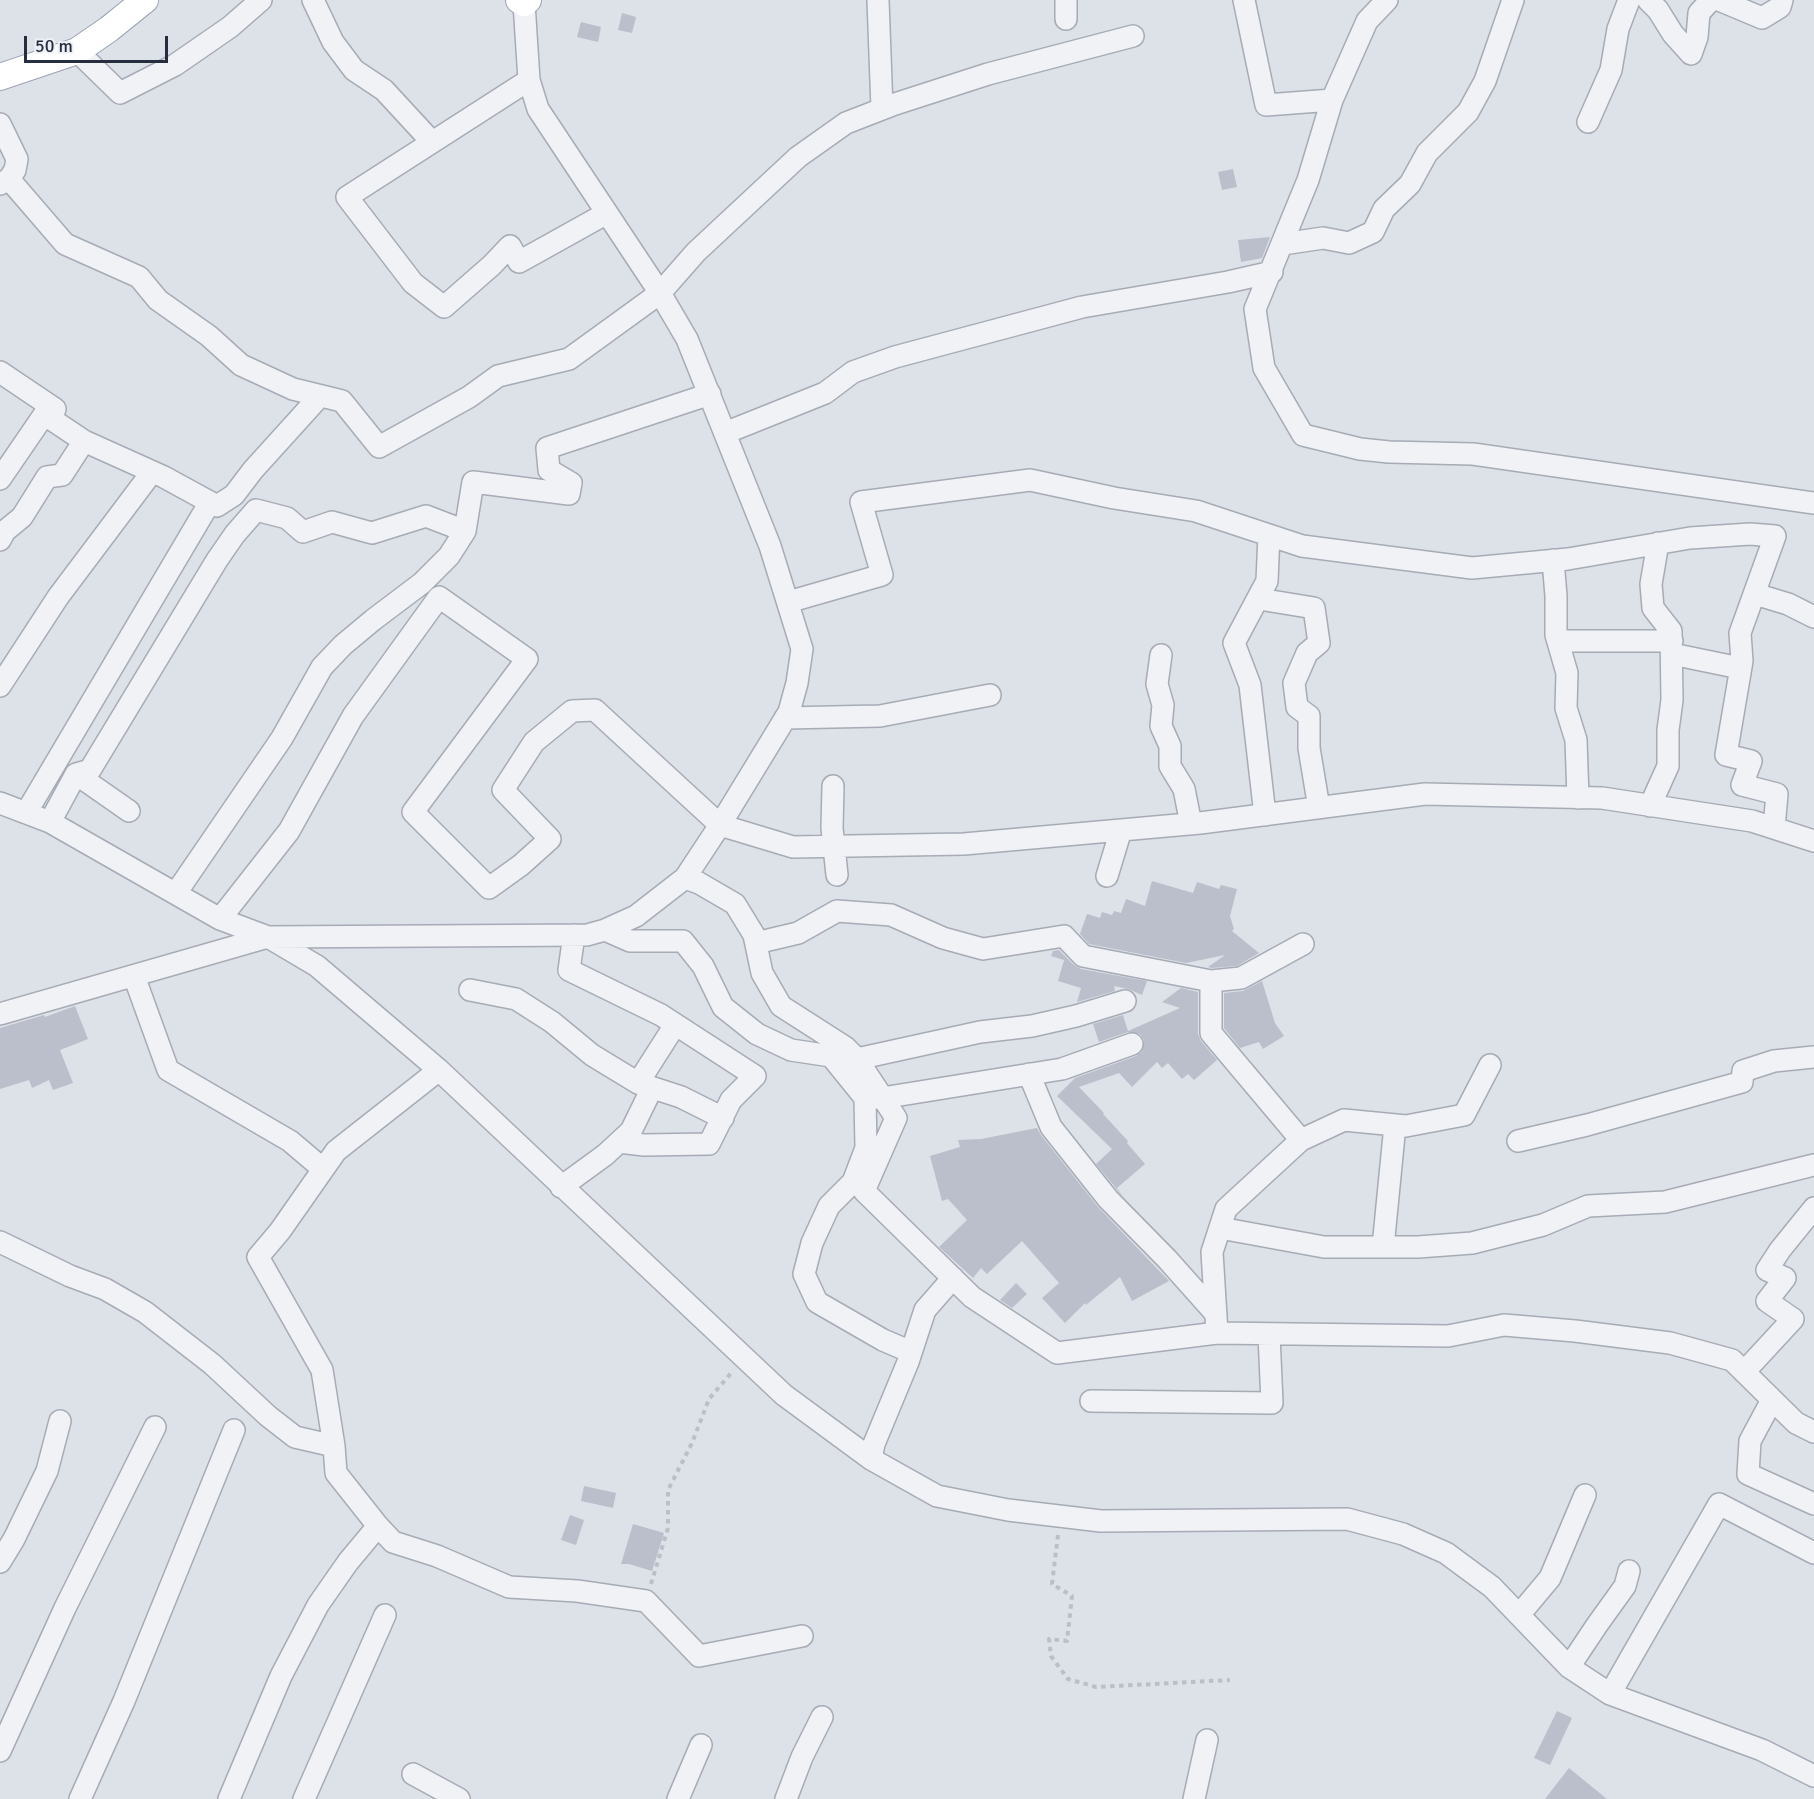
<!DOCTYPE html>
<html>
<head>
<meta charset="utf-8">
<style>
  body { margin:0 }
  #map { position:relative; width:1814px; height:1799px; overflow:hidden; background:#dde1e8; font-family:Signika,sans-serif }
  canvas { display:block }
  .scale { position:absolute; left:24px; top:36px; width:144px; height:27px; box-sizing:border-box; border:3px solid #262d3f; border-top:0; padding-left:8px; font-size:18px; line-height:21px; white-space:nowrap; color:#262d3f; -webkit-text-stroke:4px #edf0f6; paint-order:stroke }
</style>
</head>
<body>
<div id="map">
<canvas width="1814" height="1799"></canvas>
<div class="scale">50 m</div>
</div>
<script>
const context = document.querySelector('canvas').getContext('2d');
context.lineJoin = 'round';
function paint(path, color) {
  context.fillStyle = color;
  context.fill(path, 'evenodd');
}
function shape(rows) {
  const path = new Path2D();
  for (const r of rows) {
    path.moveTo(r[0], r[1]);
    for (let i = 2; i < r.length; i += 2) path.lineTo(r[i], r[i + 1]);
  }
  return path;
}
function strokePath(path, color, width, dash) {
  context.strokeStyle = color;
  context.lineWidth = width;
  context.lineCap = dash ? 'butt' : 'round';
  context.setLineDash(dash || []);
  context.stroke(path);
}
const building = shape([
  [622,13,636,17,632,33,618,30],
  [581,22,601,27,598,42,577,37],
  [1233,169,1237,187,1222,190,1218,172],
  [1270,237,1262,258,1241,262,1238,240],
  [1152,881,1193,893,1197,882,1219,889,1221,885,1237,889,1230,916,1234,929,1232,931,1259,953,1237,966,1212,968,1208,967,1225,955,1186,963,1089,944,1080,934,1087,914,1100,918,1102,912,1112,915,1114,911,1121,913,1126,899,1145,906],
  [1059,950,1074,965,1081,969,1147,981,1142,995,1128,989,1114,986,1115,991,1077,1002,1081,988,1058,981,1064,960,1051,956,1053,951],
  [1262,981,1275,1023,1284,1036,1263,1049,1259,1042,1240,1048,1224,1028,1224,993,1243,991],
  [1181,988,1198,992,1198,1034,1201,1041,1217,1060,1194,1080,1188,1074,1182,1079,1168,1063,1162,1068,1157,1062,1132,1087,1119,1073,1079,1087,1104,1113,1103,1114,1128,1141,1127,1143,1145,1164,1117,1188,1124,1198,1096,1164,1112,1149,1057,1096,1075,1078,1136,1056,1142,1052,1144,1040,1140,1034,1128,1032,1099,1042,1093,1024,1123,1015,1128,1031,1180,1008,1162,1002],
  [75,1006,88,1039,60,1050,73,1083,53,1090,49,1080,32,1088,29,1080,0,1089,0,1028,44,1015,45,1017],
  [1037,1128,1041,1135,1098,1207,1169,1281,1132,1301,1120,1277,1086,1305,1085,1303,1065,1323,1042,1298,1059,1283,1022,1241,987,1274,981,1268,973,1278,939,1247,967,1220,948,1199,942,1201,930,1156,960,1147,958,1140,981,1139],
  [1016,1283,1027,1294,1012,1308,1000,1300],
  [584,1486,616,1493,613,1508,581,1501],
  [570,1515,584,1520,576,1545,561,1540],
  [633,1524,664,1533,652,1571,629,1564,621,1564],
  [1557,1711,1572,1718,1550,1765,1534,1758],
  [1569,1768,1607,1799,1545,1799]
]);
const path = shape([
  [1058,1535,1052,1584,1072,1596,1067,1641,1049,1639,1051,1656,1068,1679,1096,1687,1230,1680],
  [651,1584,668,1528,668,1490,692,1443,709,1399,732,1372]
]);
const minor = shape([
  [313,0,333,42,354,70,384,90,432,142],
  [878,0,882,109],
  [1066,0,1066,19],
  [1244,0,1266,105,1332,100],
  [1387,0,1367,21,1332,100,1308,180,1255,309,1264,368,1303,435,1360,449,1389,452,1473,454,1814,503],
  [1648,0,1658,10,1673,34,1691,54,1697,37,1699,13,1711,0],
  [1719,0,1762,18,1780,7,1782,0],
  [77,51,120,93,175,65,230,27,261,0],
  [529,80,347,197,413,283,444,307,492,265,510,246,519,262,607,213],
  [1588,122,1611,70,1618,29,1629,0],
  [0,124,17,159,15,170,9,179,0,184],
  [9,179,65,244,139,277,158,300,209,336,241,365,293,389,342,401,379,447,469,397,498,376,569,359,660,293,696,252,798,157,846,123,895,104,988,74,1133,36],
  [1283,244,1323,238,1349,243,1373,232,1384,209,1410,184,1427,153,1468,112,1485,81,1513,0],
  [0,372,55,409,51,419,84,441,164,477,217,506,234,495,253,470,320,396],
  [725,433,825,393,853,372,895,357,1082,307,1228,282,1272,272],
  [0,479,50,406],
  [0,540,5,531,22,517,47,477,62,475,84,441],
  [1553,560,1556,596,1556,635,1567,673,1566,708,1576,740,1578,798],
  [1755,594,1788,604,1814,617],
  [1259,599,1314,608,1319,643,1307,653,1294,683,1297,707,1309,716,1309,748,1319,808],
  [788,602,882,575,861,502,1030,480,1114,498,1196,511,1302,546,1472,568,1568,559,1690,538,1750,534,1775,536,1740,633,1742,661,1726,755,1751,761,1742,785,1777,794,1774,828],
  [1558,641,1672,641],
  [1672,654,1740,668],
  [1161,655,1157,684,1163,705,1161,726,1170,746,1170,766,1184,789,1191,824],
  [0,686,58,597,152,472],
  [785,718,880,716,990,695],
  [76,774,129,811],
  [833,786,832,828,837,875],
  [0,803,50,822,220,919,268,937,317,966,439,1070,784,1395,871,1459,937,1496,1008,1510,1101,1521,1347,1519,1403,1534,1446,1553,1492,1587,1569,1667,1610,1694,1762,1750,1814,1776],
  [1650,806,1668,766,1668,730,1672,700,1671,631,1653,608,1651,584,1658,543],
  [26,813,210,502],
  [1265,815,1250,685,1234,643,1267,581,1269,535],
  [50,822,76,774,90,770,217,560,235,534,256,510,287,518,303,532,332,522,372,533,426,516,465,531],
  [1107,876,1121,830],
  [685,878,699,883,735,904,754,935,762,973,781,1006,845,1047,857,1059,896,1118,864,1191,972,1297,1057,1353,1217,1333,1448,1336,1504,1325,1575,1331,1670,1343,1732,1360,1796,1423,1814,1432],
  [176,893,282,738,322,667,343,645,373,620,422,583,449,556,465,531,473,482,569,494,571,483,549,470,547,448,710,394],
  [220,919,289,831,353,716,439,597,527,659,413,812,489,888,521,865,550,839,503,790,534,742,572,711,595,710,720,825,793,847,964,844,1200,823,1425,794,1602,798,1752,821,1814,841],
  [605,930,630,941,683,941,703,966,723,1007,757,1034,791,1050,831,1056,865,1098,882,1098,1062,1069,1132,1044],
  [574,935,569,970,661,1015,755,1076,731,1100,709,1144,644,1145,619,1142],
  [756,943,798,933,837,911,891,915,943,938,983,949,1064,936,1083,956,1211,981,1241,978,1303,944],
  [134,976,168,1070,290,1141,323,1169],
  [1211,981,1211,1033,1301,1140],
  [470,990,516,999,552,1022,592,1055,638,1083,681,1097,723,1118],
  [0,1014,268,937,587,935,605,930,636,916,685,878,720,825,789,712,797,683,802,649,770,546,687,339,660,293,538,109,529,80,524,3],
  [857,1059,980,1032,1032,1026,1076,1016,1125,1001],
  [439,1070,336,1151,280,1231,258,1257,322,1370,334,1446,336,1473,378,1526,393,1542,437,1556,509,1587,577,1591,646,1601,699,1656,802,1636],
  [1029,1074,1051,1127,1108,1199,1167,1259,1216,1314],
  [638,1083,675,1025],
  [865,1098,866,1148,853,1182,829,1206,812,1243,804,1274,817,1302,883,1340,911,1352],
  [1518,1141,1587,1125,1742,1082,1743,1071,1774,1061,1814,1057],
  [561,1187,605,1155,631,1131,652,1088],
  [1220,1228,1324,1247,1418,1247,1472,1243,1543,1225,1588,1206,1665,1202,1814,1165],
  [0,1242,70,1276,105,1289,145,1312,212,1364,268,1416,295,1437,334,1446],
  [1383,1247,1395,1125],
  [1217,1333,1212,1252,1226,1209,1301,1140,1344,1120,1406,1126,1464,1115,1490,1065],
  [1744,1372,1793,1319,1767,1301,1785,1278,1767,1270,1780,1250,1814,1208],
  [1772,1400,1750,1441,1748,1474,1814,1504],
  [1091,1401,1272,1403,1269,1335],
  [871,1459,874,1444,908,1362,925,1310,953,1278],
  [0,1562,14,1539,47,1471,60,1421],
  [1519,1615,1550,1578,1585,1495],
  [1569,1667,1597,1625,1625,1586,1629,1571],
  [1610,1694,1719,1504,1814,1553],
  [0,1751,65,1608,155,1427],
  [413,1774,459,1799],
  [80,1799,124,1701,234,1430],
  [229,1799,281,1676,318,1605,348,1562,378,1526],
  [304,1799,385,1615],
  [678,1799,701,1745],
  [786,1799,802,1757,822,1717],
  [1194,1799,1207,1740]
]);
const major = shape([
  [519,0,524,3,528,0],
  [0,77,77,51,109,29,145,0]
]);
paint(building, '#bbbfcb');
strokePath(minor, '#a6abb5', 24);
strokePath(major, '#9ca4b4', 28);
strokePath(path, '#bbbfc6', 4, [4.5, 4.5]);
strokePath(minor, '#f0f2f6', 21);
strokePath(major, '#fff', 26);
</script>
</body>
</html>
